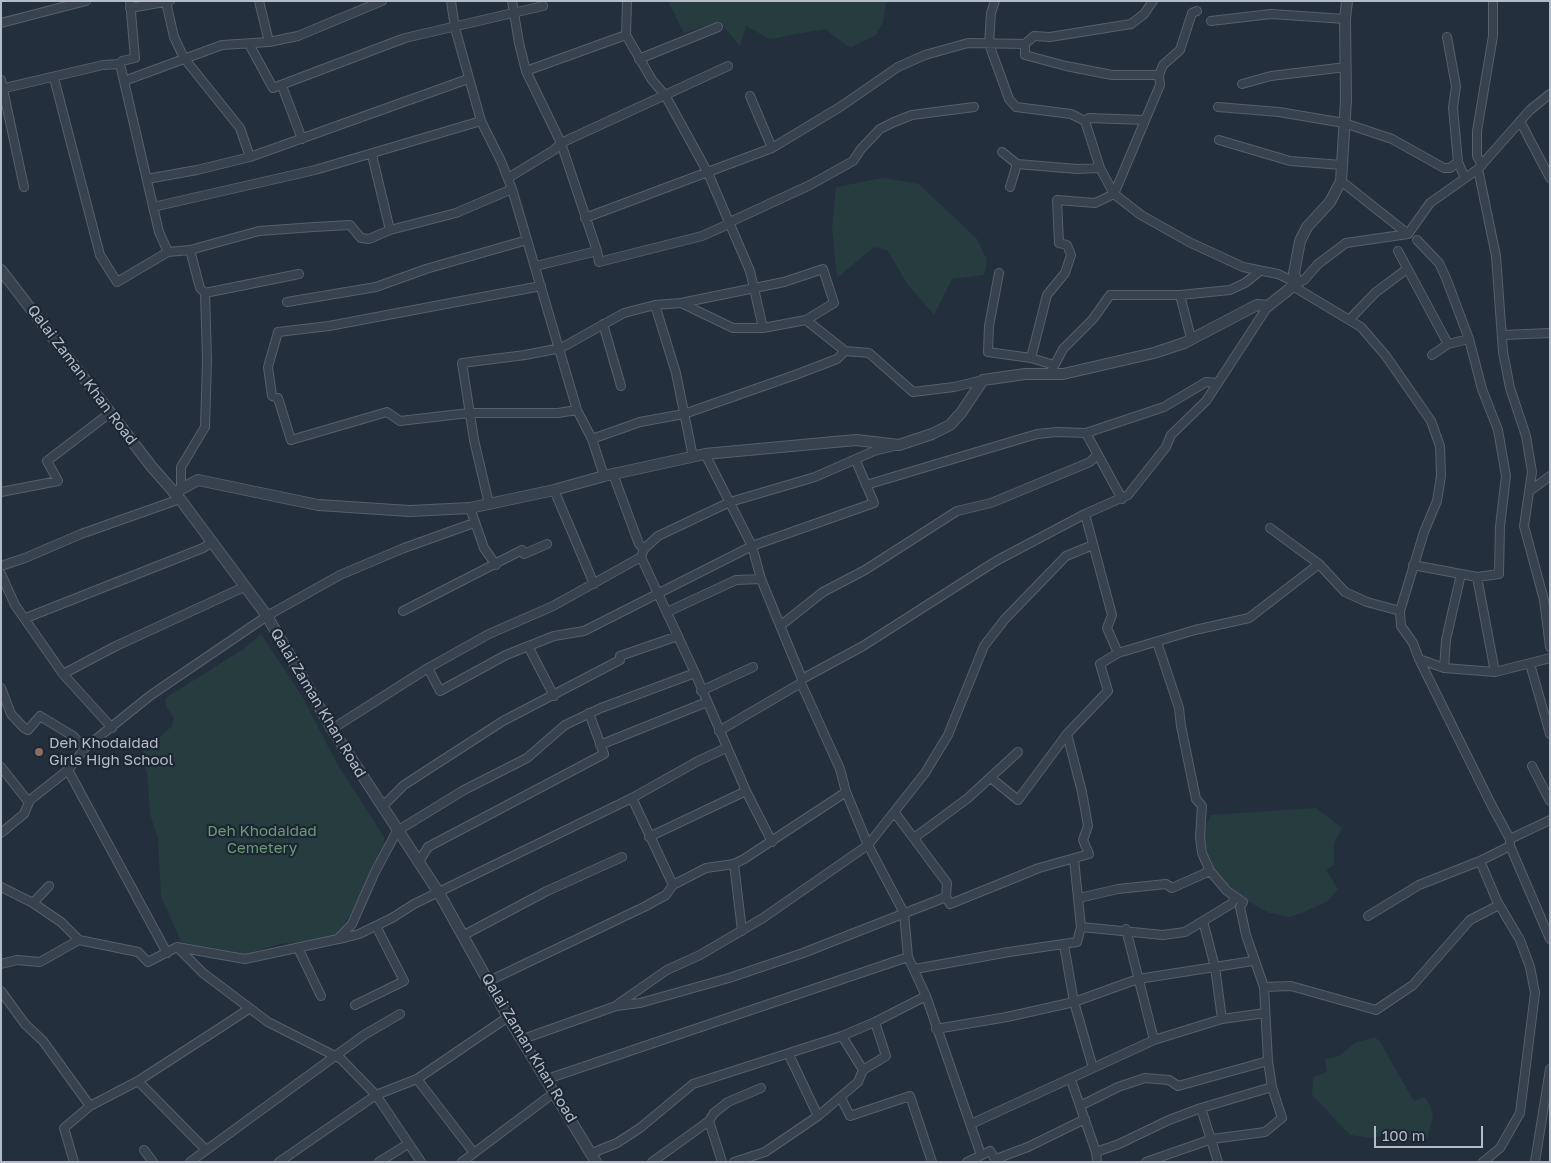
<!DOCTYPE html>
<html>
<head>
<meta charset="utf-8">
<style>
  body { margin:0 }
  #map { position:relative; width:1551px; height:1163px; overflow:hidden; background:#242f3e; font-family:"Golos Text",sans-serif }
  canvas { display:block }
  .frame { position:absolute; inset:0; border:2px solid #b4bcc9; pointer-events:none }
  .scale { position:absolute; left:1374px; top:1126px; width:109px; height:22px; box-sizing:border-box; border:2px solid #b4bcc9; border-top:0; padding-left:6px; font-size:15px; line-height:18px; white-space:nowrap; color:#b4bcc9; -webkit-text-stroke:4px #1d2633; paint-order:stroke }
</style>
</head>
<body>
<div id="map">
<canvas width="1551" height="1163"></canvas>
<div class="frame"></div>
<div class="scale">100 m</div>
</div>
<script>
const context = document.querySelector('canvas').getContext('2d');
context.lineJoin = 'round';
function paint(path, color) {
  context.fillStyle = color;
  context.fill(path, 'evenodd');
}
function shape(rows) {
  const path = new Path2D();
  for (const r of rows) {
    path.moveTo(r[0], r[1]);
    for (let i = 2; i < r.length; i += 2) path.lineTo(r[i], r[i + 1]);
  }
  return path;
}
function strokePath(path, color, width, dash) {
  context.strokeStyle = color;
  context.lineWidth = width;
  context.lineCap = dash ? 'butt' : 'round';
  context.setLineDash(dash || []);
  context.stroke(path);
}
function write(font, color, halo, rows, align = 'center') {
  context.font = font + ' "Golos Text",sans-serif';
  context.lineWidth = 4.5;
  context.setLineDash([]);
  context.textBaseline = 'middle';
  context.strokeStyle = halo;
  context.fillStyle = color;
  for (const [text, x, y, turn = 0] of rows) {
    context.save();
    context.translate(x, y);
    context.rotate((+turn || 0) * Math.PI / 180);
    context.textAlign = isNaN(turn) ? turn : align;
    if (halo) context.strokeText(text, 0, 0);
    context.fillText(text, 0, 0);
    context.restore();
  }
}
const green = shape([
  [668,1,886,1,883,22,876,35,850,48,825,29,770,39,746,26,740,46,720,22,684,33],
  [883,178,919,184,977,239,987,260,984,275,952,279,934,315,908,285,887,250,874,247,837,278,832,230,836,187],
  [261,634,302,696,336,762,384,837,385,845,361,895,337,937,280,944,246,954,181,942,161,896,158,838,150,815,147,771,137,757,172,726,174,718,166,706,165,701,167,697,245,648],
  [1316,808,1342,828,1334,843,1334,865,1326,870,1338,889,1328,901,1304,912,1290,917,1270,913,1247,901,1225,885,1206,858,1202,833,1211,815],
  [1375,1037,1380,1042,1414,1101,1425,1097,1431,1108,1433,1118,1425,1144,1388,1134,1372,1138,1350,1135,1312,1095,1313,1077,1327,1072,1325,1059,1339,1056,1355,1043]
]);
const minor = shape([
  [259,1,269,42],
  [451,1,455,28,481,121,501,161,512,189,577,410,592,439,604,476],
  [512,1,519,43,526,71,561,143,597,251,536,266],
  [627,1,626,35,652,80,665,95,708,173,750,271,763,328],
  [995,1,991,13,989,44,1009,99,1016,107,1071,114,1085,121,1100,168,1114,194,1141,215,1189,242,1243,267,1278,274,1297,283,1304,280,1318,264,1346,243,1408,234,1430,203,1478,169,1530,110,1550,94],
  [166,2,174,37,184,58,240,128,250,157],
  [130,8,170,1],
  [1211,21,1271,14,1345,19],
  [1,23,86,1],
  [1447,37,1456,86,1453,108,1458,162,1465,178],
  [249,44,273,88,405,38,543,6],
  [1025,44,1025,55,1066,66,1112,75,1159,75],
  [639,59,718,27],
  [120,64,122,61,135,58,130,1],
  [526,71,626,35],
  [54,78,100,255,117,282,168,252,190,250,259,231,314,227,350,225,361,238,369,239,390,230,456,213,512,189],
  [1,80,24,187],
  [124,81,222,45,269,42,298,36,382,1],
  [1242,84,1271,76,1346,67],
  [282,86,302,139],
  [1,89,103,65,120,64,159,232,168,252],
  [750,96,772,148],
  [1218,107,1279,112,1344,123,1392,139,1444,168,1450,168,1458,162],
  [1085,121,1089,118,1145,120],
  [1520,121,1550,178],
  [1219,140,1290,161,1342,165],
  [1002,152,1017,164,1077,169,1100,168],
  [372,155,390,230],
  [1482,165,1477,156,1477,131,1493,36,1493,1],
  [1478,169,1496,256,1503,352,1510,388,1526,436,1532,472,1524,526,1544,600,1550,647],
  [508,178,554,150,561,143,728,66],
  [147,179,197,170,250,157,468,79],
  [1341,181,1408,234],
  [1010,187,1017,164],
  [153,207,315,170,481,121],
  [585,218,772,148,840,107,898,67,925,55,968,43,1025,44,1034,36,1050,37,1131,24,1144,14,1153,1],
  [730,222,810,185,853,161,861,149,880,129,894,122,912,115,974,107],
  [597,251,599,262,702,236,731,223],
  [1398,251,1448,344],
  [999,273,989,326,988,352,1031,358,1054,365],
  [1291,285,1361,327,1386,356,1431,421,1440,446,1441,476,1437,501,1424,532,1400,611,1401,626,1413,643,1419,659,1492,806,1510,839,1510,846,1550,939],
  [541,286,329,326,278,332,268,367,272,396,278,398,291,440,387,412,400,421,469,413,558,413,577,410],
  [205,293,299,274],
  [1180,295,1230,290,1245,283,1260,271],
  [287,302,376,287,426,269,527,240],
  [681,303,784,282,823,269,834,303,806,320],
  [655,305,676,373,693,457],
  [1349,320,1376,292,1407,269],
  [603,324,621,386],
  [1503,335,1550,333],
  [1432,355,1448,344,1469,339],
  [1031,358,1047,295,1065,273,1071,255,1067,245,1059,243,1057,200,1095,203,1114,194,1160,85,1159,75,1163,65,1180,50,1192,13,1197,11],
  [1050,374,1063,349,1093,319,1110,295,1180,295,1191,338],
  [1086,433,1122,499],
  [592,439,640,422,684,414,795,375,837,359,845,351],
  [705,454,752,546,761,579,802,679,801,683,840,769,846,792,868,845,904,913,908,957,926,996,981,1155],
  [613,474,639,544,644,549],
  [866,485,1037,434,1057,432,1086,433,1164,407,1206,382,1218,383],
  [181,489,181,467,205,427,207,360,205,293,200,288,190,250],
  [554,490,594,584],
  [1531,490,1550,476],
  [1,492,58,481,47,461,110,413],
  [489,504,474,440,462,363,525,355,561,348,624,313,655,305,681,303,733,328,763,328,806,320,845,351,869,353,913,392,954,387,983,380],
  [470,508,484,548,496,565],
  [1085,514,1112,615,1107,628,1118,653],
  [1270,528,1319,564,1345,592,1367,602,1400,611],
  [641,557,695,673,746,791,772,842],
  [1413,565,1477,577,1499,574,1500,526,1506,476,1498,430,1482,389,1469,339,1446,278,1439,263,1417,240],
  [1,566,25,558,81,534,180,499],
  [1,574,15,605,63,674,112,728],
  [1477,577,1495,672],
  [403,611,522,550,524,554,547,544],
  [667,612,736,580,761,579],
  [26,618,203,548,212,542],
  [780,626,823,592,865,570,957,511,991,503,1090,462,1097,455],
  [528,646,554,696],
  [1419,659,1444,668,1495,672,1550,658],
  [1530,664,1550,734],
  [428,668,440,691,506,655,554,636,584,631,752,546,874,503,856,461],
  [1444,668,1446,640,1461,574],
  [63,674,116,646,244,587],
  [802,679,863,646,996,561,1085,514,1128,495,1166,447,1171,435,1206,401,1268,306],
  [1,688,11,714,24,728,28,730,40,716,73,736,85,748],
  [701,691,753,667],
  [332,729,428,668,489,634,553,606,641,557,644,549,658,536,730,502,815,477,874,451,894,446],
  [719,731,801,683],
  [600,745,707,702],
  [1532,766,1550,801],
  [1,767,27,800,30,800],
  [68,770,167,953],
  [991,778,1018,800,1067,734,1108,691,1100,664,1118,653,1195,630,1249,618,1319,564],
  [632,798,673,885],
  [382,807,404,785,503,721,620,660,620,656,678,636],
  [895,813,947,883,946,897],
  [1,833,24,814,30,800,68,770,85,748,151,695,267,616,340,575,404,548,474,523],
  [649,837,746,791],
  [914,838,968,798,1018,752],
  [1510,839,1550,820],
  [1480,861,1497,901,1520,940,1530,967,1535,993,1520,1113,1500,1148,1483,1162],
  [418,863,428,847,604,754,589,713],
  [734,864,742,931],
  [1,887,33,903,61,922,79,940,138,952,148,962,177,947,245,959,338,939,352,924,375,872,397,831,464,790,527,758,565,725,601,708,695,673],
  [1079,898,1118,889,1166,884,1172,888,1210,871],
  [33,903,49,886],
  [1368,916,1419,885,1480,861,1510,846],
  [1203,921,1215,967,1222,1019],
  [1081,927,1163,935,1185,932,1231,904,1235,898],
  [1126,929,1154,1040],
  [464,935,547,891,622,857],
  [340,939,359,934,392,918,414,904,632,798,698,761,726,748],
  [1064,945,1074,1002,1093,1068],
  [177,947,203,973,268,1022,341,1059,376,1095,421,1162],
  [298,948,321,996],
  [1,964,17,960,40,962,79,940],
  [915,969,1009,952,1077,942,1081,927,1074,859],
  [489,981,644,907,666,895,673,885,706,868,734,864,744,859,846,792],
  [1264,987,1291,986,1376,1010,1413,985,1470,920,1499,905],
  [1,991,25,1024,43,1041,90,1106],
  [618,1004,667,970,700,955,763,918,868,845,925,773,948,735,984,646,1005,619,1066,556,1093,545],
  [355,1005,404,981,376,926],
  [936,1029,1007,1017,1074,1002,1138,979,1253,961],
  [842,1036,863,1070],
  [523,1039,616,1006,640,1003,729,978,803,953,946,897,950,904,1039,868,1089,854,1083,840,1088,826,1082,792,1067,734],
  [789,1055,818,1116],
  [417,1079,474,1153],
  [547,1079,908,957],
  [1071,1080,1096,1152,1097,1162],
  [138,1081,206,1150],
  [841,1098,850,1116,910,1096,932,1162],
  [1080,1106,1118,1087,1145,1078,1169,1080,1178,1086,1268,1061],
  [1201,1108,1218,1162],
  [709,1121,722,1162],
  [971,1124,1154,1040,1222,1019,1265,1013],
  [144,1150,153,1162],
  [1096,1152,1119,1144,1169,1120,1201,1108,1272,1087],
  [592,1153,617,1143,640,1128,693,1084,842,1036,875,1022,926,996],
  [996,1159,1028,1147,1085,1119],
  [74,1162,64,1128,90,1106,138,1081,249,1009],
  [190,1162,364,1035,400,1014],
  [279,1162,376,1095,417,1079,508,1017],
  [379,1162,408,1144],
  [462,1162,555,1092],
  [652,1162,709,1121,714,1113,728,1102,761,1088],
  [734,1162,765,1152,818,1116,858,1082,863,1070,886,1056,875,1022],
  [967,1162,990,1151,997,1162],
  [1146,1162,1212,1139,1265,1132,1282,1118,1272,1087,1268,1061,1264,987,1246,935,1240,907,1243,902,1227,891,1210,871,1202,853,1200,837,1202,806,1196,799,1181,726,1179,708,1157,642],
  [1535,1162,1550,1069]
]);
const tertiary = shape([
  [1,270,151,466,180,499,267,616,332,729,439,893,508,1017,596,1162],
  [174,493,198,480,318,505,410,511,470,508,554,490,604,476,705,454,856,440,899,445,932,434,950,425,961,413,983,380,1025,374,1063,374,1154,353,1184,343,1257,305,1268,306,1297,283,1294,273,1300,241,1307,227,1330,202,1341,181,1346,100,1345,19,1347,1]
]);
const markers = [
  [39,752,5,"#8d6e63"]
];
const streetNames = [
  ["Qalai Zaman Khan Road",82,375,53],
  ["Qalai Zaman Khan Road",318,703,59],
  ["Qalai Zaman Khan Road",529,1048,59]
];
const poiNames = [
  ["Deh Khodaidad",49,743],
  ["Girls High School",49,760]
];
const parkNames = [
  ["Deh Khodaidad",262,831],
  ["Cemetery",262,848]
];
paint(green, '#263c3f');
strokePath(minor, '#565f6c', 10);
strokePath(tertiary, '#565f6c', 12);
strokePath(minor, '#38414e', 8);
strokePath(tertiary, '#38414e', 10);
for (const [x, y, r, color] of markers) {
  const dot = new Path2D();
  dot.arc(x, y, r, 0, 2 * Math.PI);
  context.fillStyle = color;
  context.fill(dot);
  strokePath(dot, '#1d2633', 2);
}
write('15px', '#b4bcc9', '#1d2633', streetNames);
write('15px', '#b4bcc9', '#1d2633', poiNames, 'left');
write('15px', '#6b9a76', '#1d2633', parkNames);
</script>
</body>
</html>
